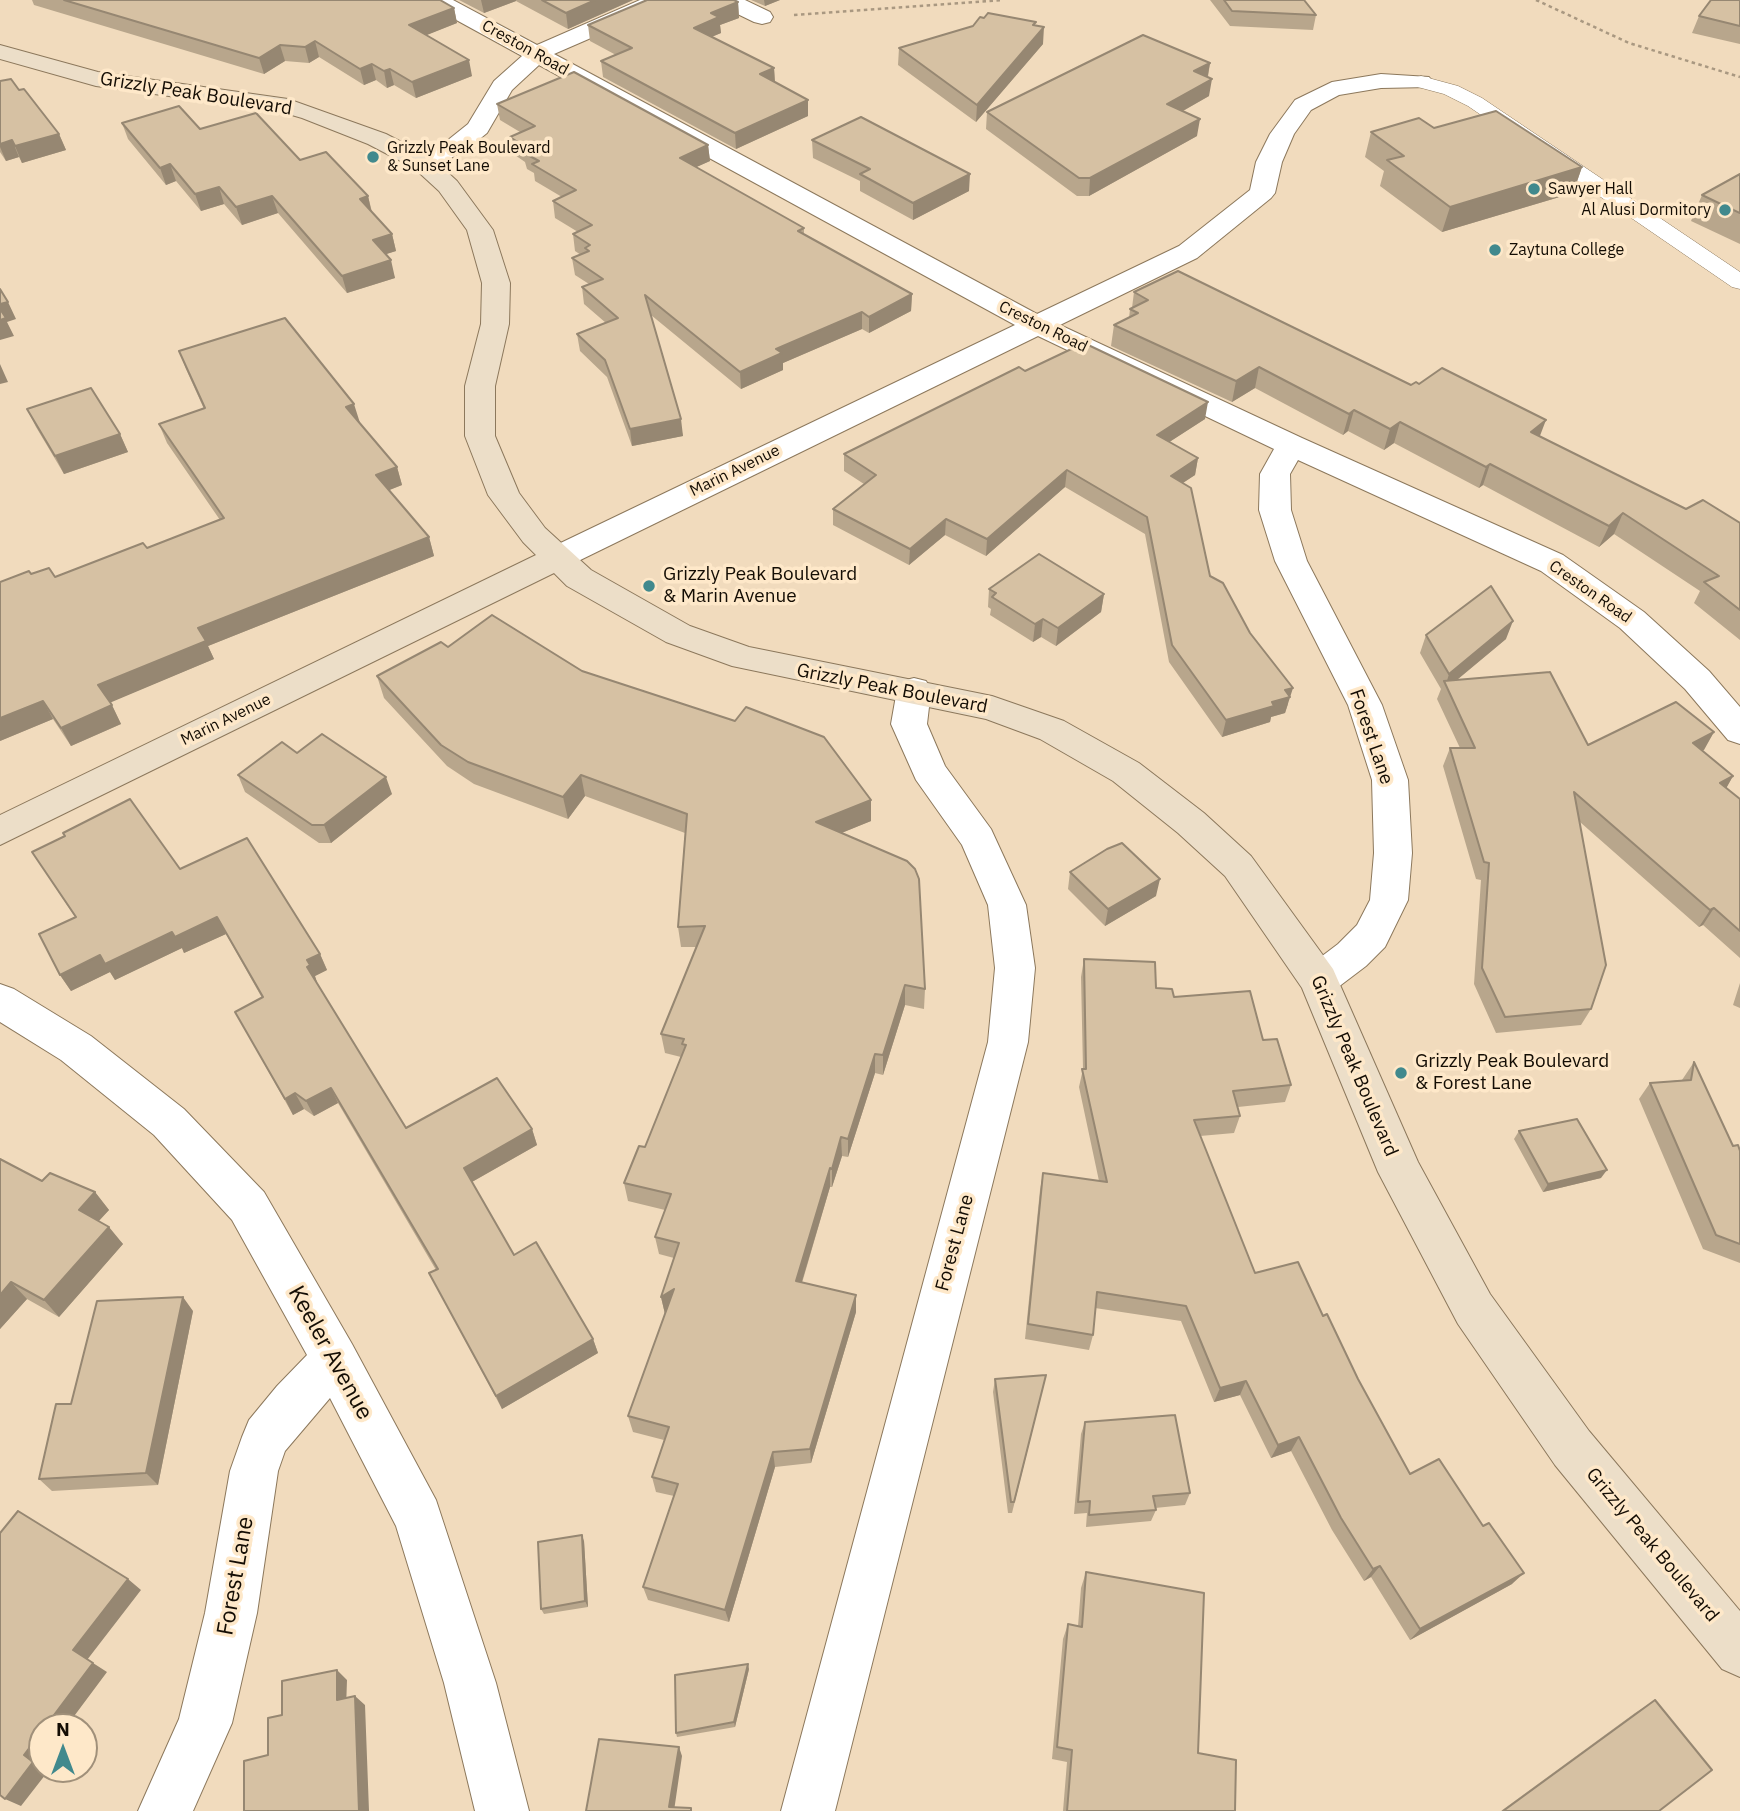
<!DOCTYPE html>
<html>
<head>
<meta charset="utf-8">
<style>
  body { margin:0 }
  #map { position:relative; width:1740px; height:1811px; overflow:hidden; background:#f1dbbd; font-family:"IBM Plex Sans",sans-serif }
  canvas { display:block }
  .north { position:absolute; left:28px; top:1713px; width:70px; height:70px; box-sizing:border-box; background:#fee8c9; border:2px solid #a0907a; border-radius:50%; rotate:0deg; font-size:19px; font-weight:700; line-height:28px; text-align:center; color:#140d04 }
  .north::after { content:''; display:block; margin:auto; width:24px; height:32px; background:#41898d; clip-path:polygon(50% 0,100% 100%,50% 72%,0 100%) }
</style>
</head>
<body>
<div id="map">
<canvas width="1740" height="1811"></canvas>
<div class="north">N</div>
</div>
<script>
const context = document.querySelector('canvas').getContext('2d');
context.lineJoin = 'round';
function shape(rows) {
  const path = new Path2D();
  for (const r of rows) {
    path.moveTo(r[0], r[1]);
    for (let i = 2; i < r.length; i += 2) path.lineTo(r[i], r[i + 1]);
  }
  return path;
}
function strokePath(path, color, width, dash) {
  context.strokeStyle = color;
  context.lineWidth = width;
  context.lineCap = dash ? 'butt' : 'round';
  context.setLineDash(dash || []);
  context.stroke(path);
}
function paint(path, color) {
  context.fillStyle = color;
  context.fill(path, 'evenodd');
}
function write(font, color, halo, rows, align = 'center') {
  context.font = font + ' "IBM Plex Sans",sans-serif';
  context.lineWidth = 7;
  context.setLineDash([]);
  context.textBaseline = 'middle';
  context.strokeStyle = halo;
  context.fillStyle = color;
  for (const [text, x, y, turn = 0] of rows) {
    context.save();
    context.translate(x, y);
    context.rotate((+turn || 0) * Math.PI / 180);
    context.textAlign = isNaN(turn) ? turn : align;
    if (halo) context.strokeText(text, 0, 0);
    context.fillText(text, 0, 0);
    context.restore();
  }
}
const path = shape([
  [1536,0,1629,43,1740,77],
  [794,15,1002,0]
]);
const lane = shape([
  [1421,76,1458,86,1482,98,1740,272,1740,289,1732,287,1468,106,1444,94,1414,86,1411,82,1414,78,1421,76]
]);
const street = shape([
  [426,0,453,0,537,45,640,0,670,0,667,5,554,54,1037,314,1179,246,1250,190,1256,162,1270,134,1295,100,1332,82,1381,74,1429,77,1433,82,1429,87,1381,88,1339,95,1311,110,1294,134,1282,162,1275,193,1271,198,1197,258,1060,325,1302,438,1563,555,1644,612,1709,671,1740,707,1740,744,1728,740,1685,689,1620,628,1541,571,1298,460,1290,474,1291,510,1307,561,1382,705,1408,780,1412,853,1408,900,1385,947,1366,966,1333,991,1319,996,1305,991,1299,980,1305,969,1338,944,1357,925,1370,900,1374,853,1372,780,1348,705,1275,561,1259,510,1260,474,1274,449,1038,336,568,566,557,569,546,566,541,558,546,550,1015,325,539,65,512,90,487,133,466,150,432,168,423,171,414,168,410,163,414,158,448,140,468,124,494,81,522,56,429,5,426,0],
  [716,0,745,0,770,12,773,17,770,22,762,24,754,22,719,5,716,0],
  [914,678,926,681,931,690,927,724,945,766,991,829,1026,905,1035,968,1028,1042,835,1811,781,1811,988,1042,995,968,988,905,962,845,916,780,891,724,897,690,902,681,914,678],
  [0,984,14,989,91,1036,184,1109,264,1192,352,1344,436,1500,496,1683,529,1811,475,1811,444,1683,396,1526,330,1398,285,1451,278,1471,257,1613,232,1723,193,1811,138,1811,179,1719,205,1613,230,1471,242,1437,249,1420,277,1386,307,1355,232,1220,154,1135,61,1060,0,1022,0,984]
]);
const secondary = shape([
  [0,45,98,72,288,99,386,134,432,158,457,181,493,230,510,283,509,324,495,386,495,436,519,493,545,528,591,570,690,626,749,647,992,696,1064,721,1139,763,1204,813,1251,856,1333,969,1418,1162,1490,1294,1589,1431,1740,1611,1740,1677,1722,1669,1555,1465,1458,1324,1378,1172,1302,988,1225,876,1178,833,1113,781,1040,739,986,719,732,666,666,642,567,586,554,573,0,845,0,815,536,555,523,542,488,495,465,436,465,386,481,324,482,283,467,230,439,191,414,168,368,144,302,118,278,111,96,86,0,59,0,45]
]);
const wall = shape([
  [32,0,440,0,454,8,457,23,426,35,472,76,416,98,394,85,387,88,376,80,364,85,319,57,309,63,285,61,264,74,34,5],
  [459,0,633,0,568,29,516,1,484,13],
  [751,0,780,0,765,6],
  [1210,0,1304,0,1316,15,1313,30,1230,26],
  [1740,0,1740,44,1692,33,1699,16],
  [738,2,739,18,720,25,721,33,711,37,774,68,775,82,808,116,736,149,603,77,601,61,616,55,590,41,588,25],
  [1035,26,1043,44,976,122,898,65,899,48],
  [1210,63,1208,77,1209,96,1183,111,1197,136,1089,196,1077,196,986,129,987,112],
  [0,81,19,90,59,134,66,150,22,163,19,157,6,161,0,152],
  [497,104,708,145,710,161,696,167,804,228,804,234,912,294,911,311,869,333,862,329,783,363,783,370,741,389,651,315,683,436,632,446,607,377,580,351,577,334,606,323,584,304,582,287,589,284,575,275,572,258,581,255,575,251,573,234,578,232,555,218,553,201,562,197,535,181,534,173,527,169,525,162,512,153,510,137,520,132,500,120],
  [122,123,200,129,300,160,368,196,372,212,392,234,396,251,386,254,395,278,347,293,278,213,242,225,224,204,201,211,176,181,166,185,128,139],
  [1371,132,1582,167,1573,193,1442,232,1380,186,1384,171,1365,157],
  [812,140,969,191,913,220,860,191,860,181,813,158],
  [1740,174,1740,244,1691,221,1702,195],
  [1134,292,1411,385,1540,437,1686,509,1740,523,1740,640,1694,603,1700,591,1614,534,1599,547,1483,485,1479,488,1394,443,1384,450,1348,431,1343,435,1255,388,1232,402,1111,346,1114,325,1129,318,1130,309,1132,308],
  [179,351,360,423,397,467,402,485,389,490,429,537,434,556,208,646,214,659,110,702,121,724,71,746,53,719,0,741,31,574,55,577,147,548,220,520,167,443,159,424,204,409,186,369],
  [1025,371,1205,419,1169,442,1198,458,1195,475,1182,483,1210,576,1288,704,1285,713,1271,717,1270,722,1222,737,1169,662,1145,534,1065,487,986,556,945,535,909,565,833,525,833,509,864,484,844,471,844,454],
  [27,409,120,434,128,452,64,474,36,427],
  [989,589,1104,594,1101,612,1056,646,1041,637,1033,642,990,615,991,609,988,607],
  [1426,635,1506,639,1457,680,1588,745,1714,732,1702,751,1733,776,1726,788,1740,799,1740,958,1703,925,1699,927,1580,822,1591,1009,1581,1025,1496,1033,1474,984,1481,880,1476,879,1443,766,1450,748,1460,748,1437,699,1441,689,1420,653],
  [448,647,582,671,871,800,871,821,841,833,925,989,924,1009,905,1005,883,1075,875,1073,848,1157,842,1156,832,1187,830,1187,802,1283,856,1295,856,1312,811,1463,775,1467,729,1622,648,1600,643,1587,674,1496,656,1492,652,1477,664,1440,633,1432,628,1416,665,1314,661,1297,674,1258,659,1254,655,1237,665,1210,628,1201,624,1183,645,1147,681,1057,665,1053,661,1034,697,947,681,947,678,927,685,833,585,796,568,819,474,784,447,766,384,698,377,676],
  [297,753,392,794,331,843,319,843,245,792,238,775],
  [32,852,180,869,320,954,327,970,315,976,316,982,406,1128,532,1129,537,1145,472,1182,514,1255,593,1339,598,1353,502,1409,429,1273,436,1270,338,1103,314,1116,304,1109,293,1115,235,1012,262,998,226,934,184,953,182,948,115,980,110,972,71,991,60,975,75,917],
  [1070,872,1156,896,1105,926,1068,889],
  [1084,959,1156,988,1263,1040,1291,1085,1285,1102,1238,1107,1240,1116,1234,1133,1200,1136,1255,1273,1323,1316,1410,1474,1512,1584,1410,1640,1371,1577,1364,1581,1332,1530,1291,1451,1271,1458,1240,1395,1214,1402,1181,1321,1095,1308,1093,1335,1089,1350,1025,1339,1040,1190,1043,1173,1099,1181,1079,1087,1083,1069,1081,977],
  [1740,983,1740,1008,1733,1005],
  [1694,1062,1733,1146,1740,1151,1740,1263,1703,1249,1639,1099,1650,1083,1682,1080],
  [1519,1131,1601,1178,1543,1192,1514,1139],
  [0,1159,42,1181,95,1192,109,1210,99,1221,123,1244,59,1317,27,1299,0,1329],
  [193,1311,158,1485,52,1491,39,1479,71,1404],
  [995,1379,1043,1388,1012,1513,1008,1513,993,1392],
  [1085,1422,1190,1493,1185,1505,1155,1508,1156,1510,1151,1521,1086,1527,1087,1513,1074,1514,1081,1434],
  [584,1541,588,1607,544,1614,541,1609],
  [1086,1572,1198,1753,1235,1811,1063,1811,1067,1762,1052,1759,1063,1639,1068,1624,1078,1626,1081,1588],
  [749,1669,735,1727,677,1737,676,1733],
  [1655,1700,1659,1811,1501,1811,1635,1713]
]);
const shadedWall = shape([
  [481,0,516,0,516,1,484,13],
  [595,0,633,0,568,29,566,13],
  [764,0,780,0,765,6],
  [738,2,739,18,720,25,721,33,695,44,694,28,711,13],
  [454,8,457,23,412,41,409,25],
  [1044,27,1043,44,976,122,977,105],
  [315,41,319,57,309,63,305,47],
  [280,45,285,61,264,74,259,58],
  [469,60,472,76,416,98,412,82],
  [1210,63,1207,80,1194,71],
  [372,64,376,80,364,85,360,69],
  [774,68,775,84,760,74],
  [390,69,394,85,387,88,384,71],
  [1212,79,1209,96,1165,121,1167,104],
  [808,100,808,116,736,149,735,133],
  [1200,119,1197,136,1089,196,1090,178],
  [59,134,66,150,22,163,15,146],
  [12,140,19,157,6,161,0,147,0,144],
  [708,145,710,161,681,174,680,158],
  [170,164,176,181,166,185,160,168],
  [1582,167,1573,193,1442,232,1450,207],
  [970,174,969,191,913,220,913,203],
  [219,187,224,204,201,211,195,194],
  [272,196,278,213,242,225,236,207],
  [368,196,372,214,360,199],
  [392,234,396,251,377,257,373,240],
  [391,260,395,278,347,293,342,276],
  [912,294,911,311,869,333,869,317],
  [8,302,16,319,7,322,14,336,0,340,0,304],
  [862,312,862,329,783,363,783,370,741,389,740,372,776,349],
  [0,364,8,382,0,384],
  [1259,367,1255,388,1232,402,1236,381],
  [1208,402,1205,419,1154,452,1157,435],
  [354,404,360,423,346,407],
  [1354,410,1348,431,1343,435,1349,414],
  [681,419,683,436,632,446,630,429],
  [1546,420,1538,441,1531,432],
  [1400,422,1394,443,1384,450,1390,429],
  [120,434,128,452,64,474,55,456],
  [1198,458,1195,475,1168,493,1171,476],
  [1490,464,1483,485,1479,488,1486,467],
  [397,467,402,485,382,493,376,475],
  [1067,470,1065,487,986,556,987,539],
  [1623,513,1614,534,1599,547,1609,526],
  [946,519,945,535,909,565,910,549],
  [429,537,434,556,208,646,214,659,107,704,98,685,198,628],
  [1104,594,1101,612,1056,646,1058,628],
  [1043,619,1041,637,1033,642,1035,624],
  [1513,621,1506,639,1447,688,1446,684,1449,674],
  [1293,688,1285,713,1271,717,1270,722,1222,737,1226,720,1272,702,1285,690],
  [43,701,53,719,0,741,0,718],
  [112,705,121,724,71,746,61,728],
  [1714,732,1704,750,1683,760,1693,743],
  [581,775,585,796,568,819,563,797],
  [1733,776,1723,794,1720,783],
  [386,777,392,794,331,843,324,825],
  [871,800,871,821,817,843,816,822],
  [1160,879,1156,896,1105,926,1108,909],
  [1714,908,1703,925,1699,927,1710,910],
  [217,917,226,934,184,953,182,948,115,980,110,972,71,991,60,975,100,955],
  [320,954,327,970,315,976,317,982,314,983,307,967,307,960],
  [905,985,905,1005,883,1075,883,1055],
  [875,1054,875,1073,848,1157,848,1139],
  [331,1088,338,1103,314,1116,306,1101],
  [295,1093,304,1109,293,1115,285,1099],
  [532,1129,537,1145,470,1183,464,1168],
  [841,1137,842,1156,832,1187,832,1169],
  [830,1168,830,1187,797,1298,796,1281],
  [1607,1170,1601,1178,1543,1192,1548,1184],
  [95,1192,109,1210,93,1227,79,1210],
  [109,1227,123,1244,59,1317,44,1300],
  [11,1282,27,1299,0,1329,0,1295],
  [674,1289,665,1314,661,1297],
  [856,1295,856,1312,811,1463,810,1449],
  [183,1297,193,1311,158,1485,146,1473],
  [593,1339,598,1353,502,1409,496,1396],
  [1246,1381,1240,1395,1214,1402,1220,1388],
  [1299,1437,1291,1451,1271,1458,1278,1445],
  [773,1452,775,1467,729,1622,725,1610],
  [582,1535,584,1541,588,1607,585,1601],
  [1380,1566,1371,1577,1364,1581,1373,1569],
  [1524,1573,1512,1584,1410,1640,1420,1629],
  [128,1579,141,1590,87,1660,73,1650],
  [93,1663,107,1672,66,1727,45,1727],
  [748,1664,749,1669,735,1727,734,1722],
  [337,1670,347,1680,346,1709,337,1700],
  [355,1696,365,1705,369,1811,359,1811],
  [42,1731,42,1760,39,1764,42,1765,42,1769,49,1770,21,1806,5,1799,24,1755],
  [679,1747,682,1756,674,1811,669,1807]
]);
const building = shape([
  [64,0,440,0,454,8,409,25,469,60,412,82,390,69,384,71,372,64,360,69,315,41,305,47,280,45,259,58,64,0],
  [542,0,595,0,566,13,542,0],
  [647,0,734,0,738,2,711,13,719,17,694,28,774,68,760,74,808,100,735,133,601,61,632,48,588,25,647,0],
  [1224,0,1304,0,1316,15,1232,11,1224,0],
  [1711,0,1740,0,1740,26,1699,16,1711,0],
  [988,13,1036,22,1033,25,1044,27,977,105,899,48,973,26,980,17,984,18,988,13],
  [1143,35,1210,63,1194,71,1212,79,1167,104,1200,119,1090,178,1079,178,987,112,1143,35],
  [574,72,708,145,680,158,804,228,798,231,912,294,869,317,862,312,776,349,782,353,740,372,645,295,681,419,630,429,605,360,577,334,618,318,582,287,603,279,572,258,589,251,585,248,590,245,573,234,592,225,553,201,576,190,532,164,539,161,524,153,530,150,510,137,535,126,497,104,574,72],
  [11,79,19,90,24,89,59,134,15,146,12,140,0,144,0,81,11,79],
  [179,106,200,129,256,113,300,160,326,152,368,196,360,199,392,234,373,240,391,260,342,276,272,196,236,207,219,187,195,194,170,164,160,168,122,123,179,106],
  [1496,111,1582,167,1450,207,1387,160,1404,156,1371,132,1419,118,1434,128,1496,111],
  [861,117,970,174,913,203,860,174,870,169,812,140,861,117],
  [1740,174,1740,213,1702,195,1740,174],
  [1178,271,1411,385,1416,382,1419,384,1442,368,1546,420,1531,432,1686,509,1703,500,1740,523,1740,610,1704,582,1719,576,1623,513,1609,526,1490,464,1486,467,1400,422,1390,429,1354,410,1349,414,1259,367,1236,381,1114,325,1138,313,1130,309,1148,300,1134,292,1178,271],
  [0,289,8,302,0,304,0,289],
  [0,309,6,318,0,320,0,309],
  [285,318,354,404,346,407,397,467,376,475,429,537,198,628,206,641,98,685,112,705,61,728,43,701,0,718,0,582,29,571,31,574,49,568,55,577,143,543,147,548,224,518,159,424,205,408,179,351,285,318],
  [1084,343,1208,402,1157,435,1198,458,1171,476,1191,488,1210,576,1223,583,1250,633,1293,688,1285,690,1290,697,1272,702,1274,706,1226,720,1172,645,1147,517,1067,470,987,539,946,519,910,549,833,509,876,475,844,454,1019,367,1025,371,1084,343],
  [91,388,120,434,55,456,27,409,91,388],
  [1039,554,1104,594,1058,628,1043,619,1035,624,992,597,996,593,989,589,1039,554],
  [1491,586,1513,621,1449,674,1426,635,1491,586],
  [492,615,582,671,735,721,746,707,824,737,871,800,816,822,907,861,915,869,919,879,925,989,905,985,883,1055,875,1054,848,1139,841,1137,832,1169,830,1168,796,1281,856,1295,810,1449,773,1452,725,1610,643,1587,678,1484,652,1477,669,1427,628,1416,674,1289,661,1297,679,1243,655,1237,671,1194,624,1183,639,1146,645,1147,686,1045,682,1044,684,1039,661,1034,705,926,678,927,687,814,581,775,563,797,468,762,441,745,377,676,441,642,448,647,492,615],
  [1550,672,1588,745,1676,702,1714,732,1693,743,1733,776,1720,783,1740,799,1740,931,1714,908,1710,910,1574,792,1606,965,1591,1009,1505,1017,1482,968,1489,863,1484,862,1450,748,1475,748,1444,681,1550,672],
  [322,734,386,777,324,825,312,825,238,775,282,742,297,753,322,734],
  [130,799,180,869,247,838,320,954,307,960,310,965,307,967,406,1128,497,1078,532,1129,464,1168,514,1255,536,1242,593,1339,496,1396,429,1273,438,1269,331,1088,306,1101,295,1093,285,1099,235,1012,263,997,217,917,175,937,172,932,105,964,100,955,60,975,39,934,76,917,32,852,65,836,63,833,130,799],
  [1122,843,1160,879,1108,909,1070,872,1107,849,1122,843],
  [1084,959,1155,962,1156,988,1172,989,1174,997,1250,991,1263,1040,1277,1039,1291,1085,1233,1091,1240,1116,1194,1120,1255,1273,1298,1262,1323,1316,1327,1314,1358,1379,1410,1474,1439,1459,1483,1526,1489,1523,1524,1573,1420,1629,1380,1566,1373,1569,1341,1518,1299,1437,1278,1445,1246,1381,1220,1388,1186,1306,1097,1292,1093,1335,1028,1324,1043,1173,1107,1182,1082,1069,1086,1069,1084,959],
  [1694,1062,1733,1146,1738,1145,1740,1151,1740,1244,1716,1235,1650,1083,1691,1080,1694,1062],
  [1577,1119,1607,1170,1548,1184,1519,1131,1577,1119],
  [0,1159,42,1181,50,1173,95,1192,79,1210,109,1227,44,1300,11,1282,0,1295,0,1159],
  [183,1297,146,1473,39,1479,56,1404,71,1404,97,1301,183,1297],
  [1046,1375,1014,1502,1011,1502,995,1379,1046,1375],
  [1175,1415,1190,1493,1153,1496,1156,1510,1089,1515,1090,1501,1078,1502,1085,1422,1175,1415],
  [18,1511,128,1579,73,1650,93,1663,45,1727,42,1727,42,1731,24,1755,33,1762,5,1799,0,1795,0,1533,18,1511],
  [582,1535,585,1601,541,1609,538,1542,582,1535],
  [1086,1572,1204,1593,1198,1753,1236,1760,1235,1811,1067,1811,1072,1750,1057,1747,1068,1624,1082,1627,1086,1572],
  [748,1664,734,1722,676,1733,675,1675,748,1664],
  [337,1670,337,1700,355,1696,359,1811,244,1811,244,1761,268,1755,268,1718,282,1715,282,1681,337,1670],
  [1655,1700,1712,1770,1659,1811,1503,1811,1655,1700],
  [599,1739,679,1747,669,1807,691,1808,691,1811,586,1811,599,1739]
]);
const markers = [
  [373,157,7,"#41898d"],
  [1534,189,7,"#41898d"],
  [1725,210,7,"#41898d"],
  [1495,250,7,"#41898d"],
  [649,586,7,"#41898d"],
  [1401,1073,7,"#41898d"]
];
const farStreetnames = [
  ["Creston Road",525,48,29],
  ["Creston Road",1043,327,26],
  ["Marin Avenue",735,471,-26],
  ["Creston Road",1590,592,35],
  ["Marin Avenue",226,720,-26]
];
const farPoinames = [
  ["Grizzly Peak Boulevard",387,148],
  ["& Sunset Lane",387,166],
  ["Sawyer Hall",1548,189],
  ["Al Alusi Dormitory",1711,210,"right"],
  ["Zaytuna College",1509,250]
];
const streetNames = [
  ["Grizzly Peak Boulevard",196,94,9],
  ["Grizzly Peak Boulevard",892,689,11],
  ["Forest Lane",1371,737,71],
  ["Grizzly Peak Boulevard",1354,1066,67],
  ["Forest Lane",955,1243,-75],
  ["Grizzly Peak Boulevard",1652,1545,50]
];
const poiNames = [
  ["Grizzly Peak Boulevard",663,575],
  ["& Marin Avenue",663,597],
  ["Grizzly Peak Boulevard",1415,1062],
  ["& Forest Lane",1415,1084]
];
const nearStreetnames = [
  ["Keeler Avenue",330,1353,61],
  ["Forest Lane",236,1576,-80]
];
strokePath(lane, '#8c785c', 1);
strokePath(street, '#8c785c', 2);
strokePath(secondary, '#8c785c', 2);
strokePath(path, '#a99881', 2.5, [3.5, 3.5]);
paint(lane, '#fff');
paint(street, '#fff');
paint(secondary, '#ecdec8');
paint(wall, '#b8a68c');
paint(shadedWall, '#968772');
paint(building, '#d6c1a3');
strokePath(building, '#968772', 2);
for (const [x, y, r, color] of markers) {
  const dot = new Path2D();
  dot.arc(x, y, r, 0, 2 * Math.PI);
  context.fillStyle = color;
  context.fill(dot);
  strokePath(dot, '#fee8c9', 2.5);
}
write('16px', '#140d04', '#fee8c9', farStreetnames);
write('16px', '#140d04', '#fee8c9', farPoinames, 'left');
write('19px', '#140d04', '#fee8c9', streetNames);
write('19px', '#140d04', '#fee8c9', poiNames, 'left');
write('23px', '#140d04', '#fee8c9', nearStreetnames);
</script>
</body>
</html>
